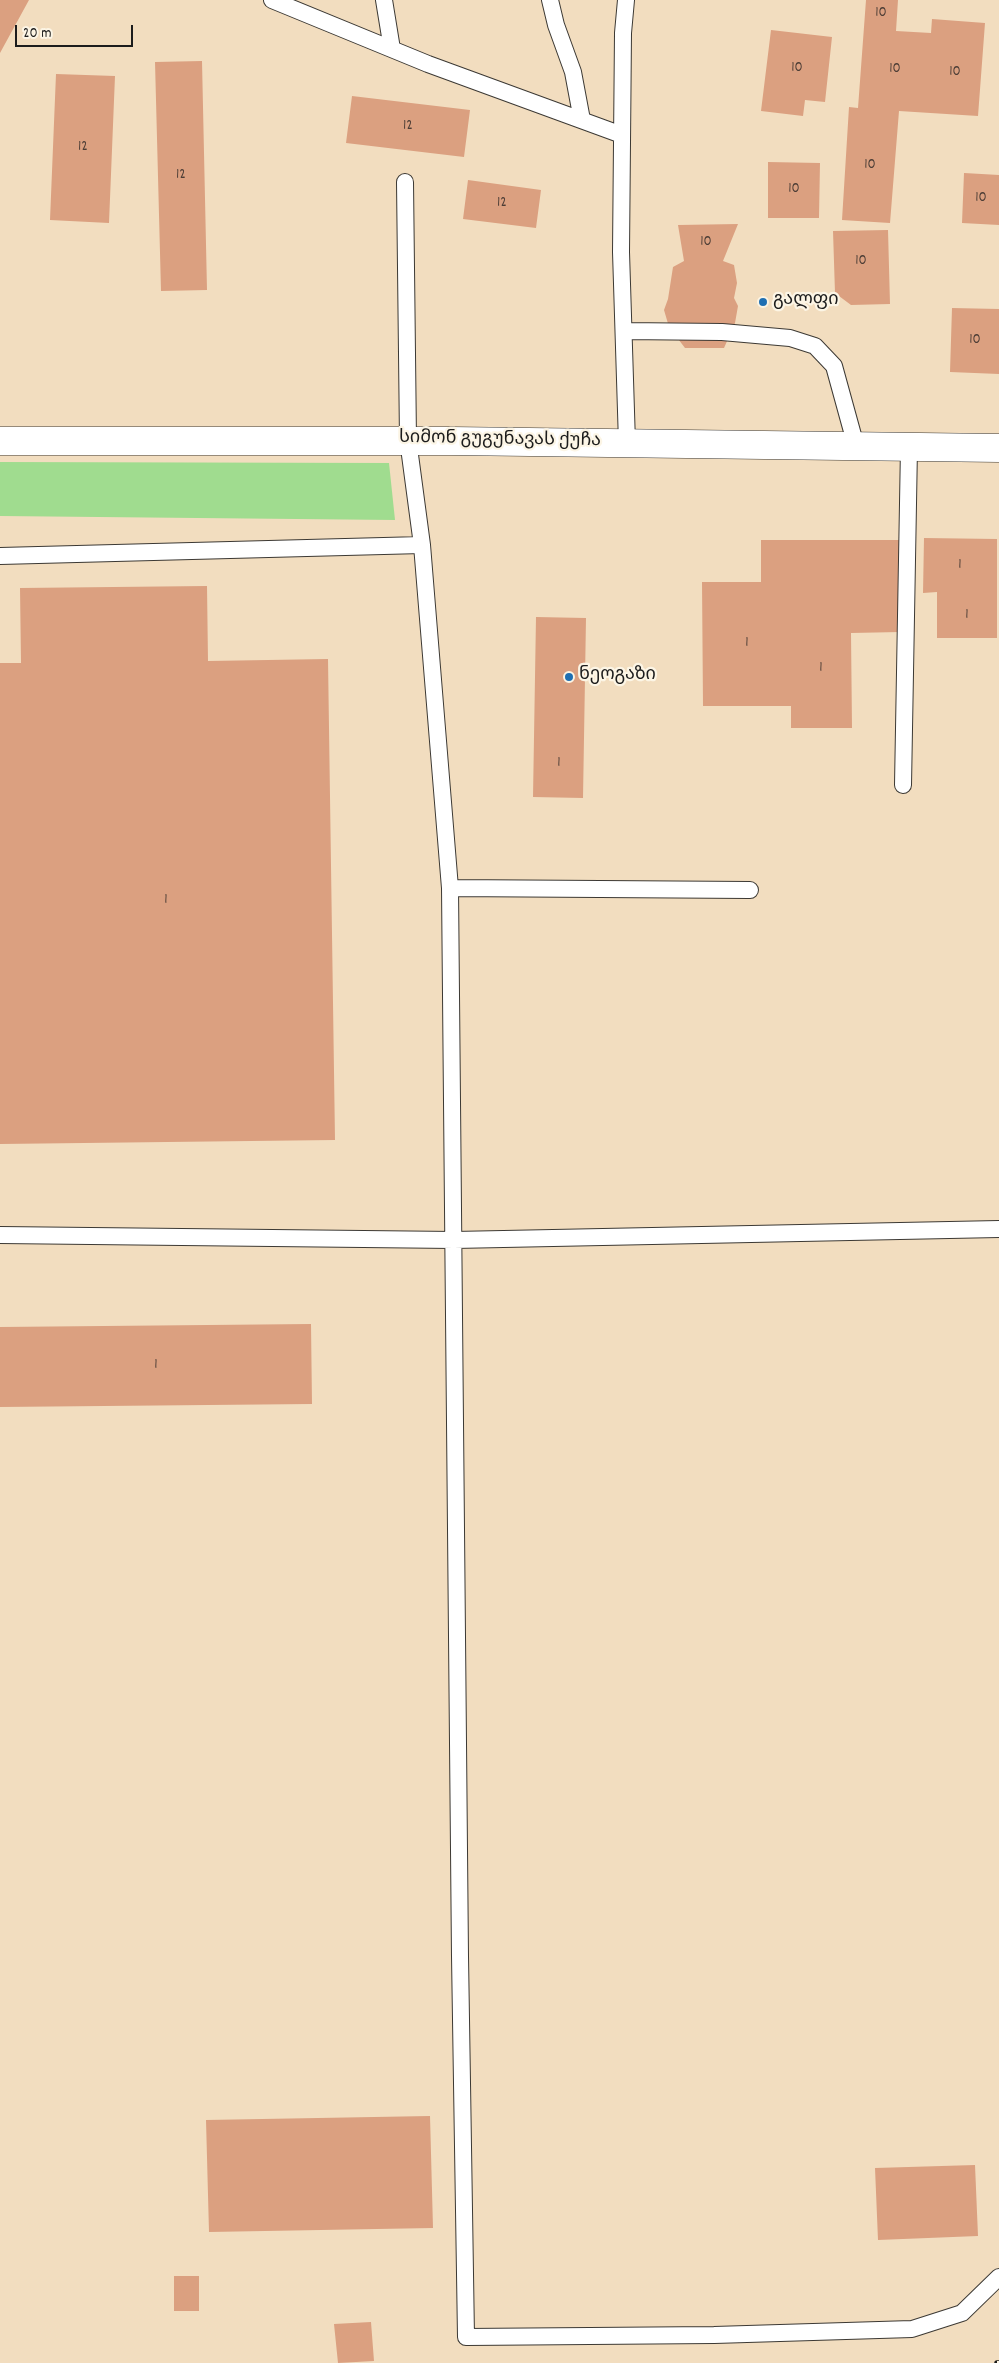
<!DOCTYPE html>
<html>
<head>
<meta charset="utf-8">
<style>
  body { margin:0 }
  #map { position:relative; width:999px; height:2363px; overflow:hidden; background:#f2ddbf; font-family:Dekko,sans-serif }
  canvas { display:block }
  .scale { position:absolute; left:15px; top:25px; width:118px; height:22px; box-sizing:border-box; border:2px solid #1c1c1c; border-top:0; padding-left:6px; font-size:15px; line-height:18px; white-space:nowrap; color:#1c1c1c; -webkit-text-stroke:4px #fcf5e5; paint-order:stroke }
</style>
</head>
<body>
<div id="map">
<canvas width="999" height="2363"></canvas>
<div class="scale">20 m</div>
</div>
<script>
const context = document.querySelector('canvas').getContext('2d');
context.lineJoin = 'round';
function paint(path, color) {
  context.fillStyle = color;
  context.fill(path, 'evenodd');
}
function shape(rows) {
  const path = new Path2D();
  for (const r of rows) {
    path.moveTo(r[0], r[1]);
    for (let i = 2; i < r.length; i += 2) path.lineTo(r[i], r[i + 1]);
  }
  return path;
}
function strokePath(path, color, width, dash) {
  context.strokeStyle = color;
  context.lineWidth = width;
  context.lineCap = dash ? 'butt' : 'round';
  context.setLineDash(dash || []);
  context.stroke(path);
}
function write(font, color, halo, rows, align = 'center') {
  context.font = font + ' Dekko,"Noto Sans Georgian",sans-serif';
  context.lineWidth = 4.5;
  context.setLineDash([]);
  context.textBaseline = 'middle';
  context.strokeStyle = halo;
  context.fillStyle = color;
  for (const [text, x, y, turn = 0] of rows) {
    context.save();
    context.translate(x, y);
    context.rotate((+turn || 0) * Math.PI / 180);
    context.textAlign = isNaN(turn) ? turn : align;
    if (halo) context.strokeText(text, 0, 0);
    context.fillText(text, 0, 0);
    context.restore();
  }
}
const green = shape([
  [0,462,389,463,395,520,0,516]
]);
const building = shape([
  [0,0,29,0,0,53],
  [866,0,898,0,896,31,931,33,932,19,985,23,978,116,899,111,890,223,842,220,849,107,858,108],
  [771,30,832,37,825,102,805,100,803,116,761,111],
  [202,61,207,290,161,291,155,62],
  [56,74,115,76,109,223,50,220],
  [352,96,470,110,464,157,346,143],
  [768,162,820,163,819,218,768,218],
  [964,173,999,175,999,225,962,223],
  [468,180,541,190,536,228,463,219],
  [738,224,723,261,734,265,737,283,734,298,738,306,735,323,724,348,685,348,669,327,664,310,668,299,673,267,684,261,678,225],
  [888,230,890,304,851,305,835,293,833,231],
  [952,308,999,309,999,374,950,372],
  [924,538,997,539,997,638,937,638,937,592,923,593],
  [761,540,899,540,900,632,851,633,852,728,791,728,791,706,703,706,702,582,761,582],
  [207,586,208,661,328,659,335,1140,0,1144,0,663,21,663,20,588],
  [536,617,586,618,583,798,533,797],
  [311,1324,312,1404,0,1407,0,1327],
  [430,2116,433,2228,209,2232,206,2120],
  [975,2165,978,2236,878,2240,875,2168],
  [174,2276,199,2276,199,2311,174,2311],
  [371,2322,374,2361,338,2363,334,2324]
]);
const service = shape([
  [272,0,428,64,622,135],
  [384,0,392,49],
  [550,0,556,25,573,72,582,120],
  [626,0,623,33,621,252,627,443],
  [405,182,408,440,422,545,450,888,460,1956,466,2337,714,2335,912,2329,962,2313,999,2277],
  [624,331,722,332,790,338,815,346,834,366,856,446],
  [0,556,422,545],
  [903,785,909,447],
  [450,888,750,890],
  [0,1235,454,1240,999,1229]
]);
const secondary = shape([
  [0,441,451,441,999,448]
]);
const rail = shape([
  [997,2363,999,2363]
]);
const markers = [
  [763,302,5,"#1f6fb2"],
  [569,677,5,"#1f6fb2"]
];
const numberNames = [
  ["10",881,14],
  ["10",797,69],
  ["10",895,70],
  ["10",955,73],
  ["12",408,127],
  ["12",83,148],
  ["10",870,166],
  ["12",181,176],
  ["10",794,190],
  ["10",981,199],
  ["12",502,204],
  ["10",706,243],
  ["10",861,262],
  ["10",975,341],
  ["1",960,566],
  ["1",967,616],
  ["1",747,644],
  ["1",821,669],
  ["1",559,764],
  ["1",166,901],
  ["1",156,1366]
];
const poiNames = [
  ["გალფი",773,302],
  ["ნეოგაზი",579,677]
];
const streetNames = [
  ["სიმონ გუგუნავას ქუჩა",500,441,1]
];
paint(green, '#a0dc8f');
paint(building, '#dba080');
strokePath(service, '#3c3934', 18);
strokePath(secondary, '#3c3934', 29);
strokePath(service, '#fff', 16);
strokePath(secondary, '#fff', 28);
strokePath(rail, '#1c1c1c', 5.5);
strokePath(rail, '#fcf5e5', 4, [11]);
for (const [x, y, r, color] of markers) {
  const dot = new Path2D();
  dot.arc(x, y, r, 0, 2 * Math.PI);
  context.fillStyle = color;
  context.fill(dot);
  strokePath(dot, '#fcf5e5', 2);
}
write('15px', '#4c3d35', null, numberNames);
write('18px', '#1c1c1c', '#fcf5e5', poiNames, 'left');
write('18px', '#1c1c1c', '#fcf5e5', streetNames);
</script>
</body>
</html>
